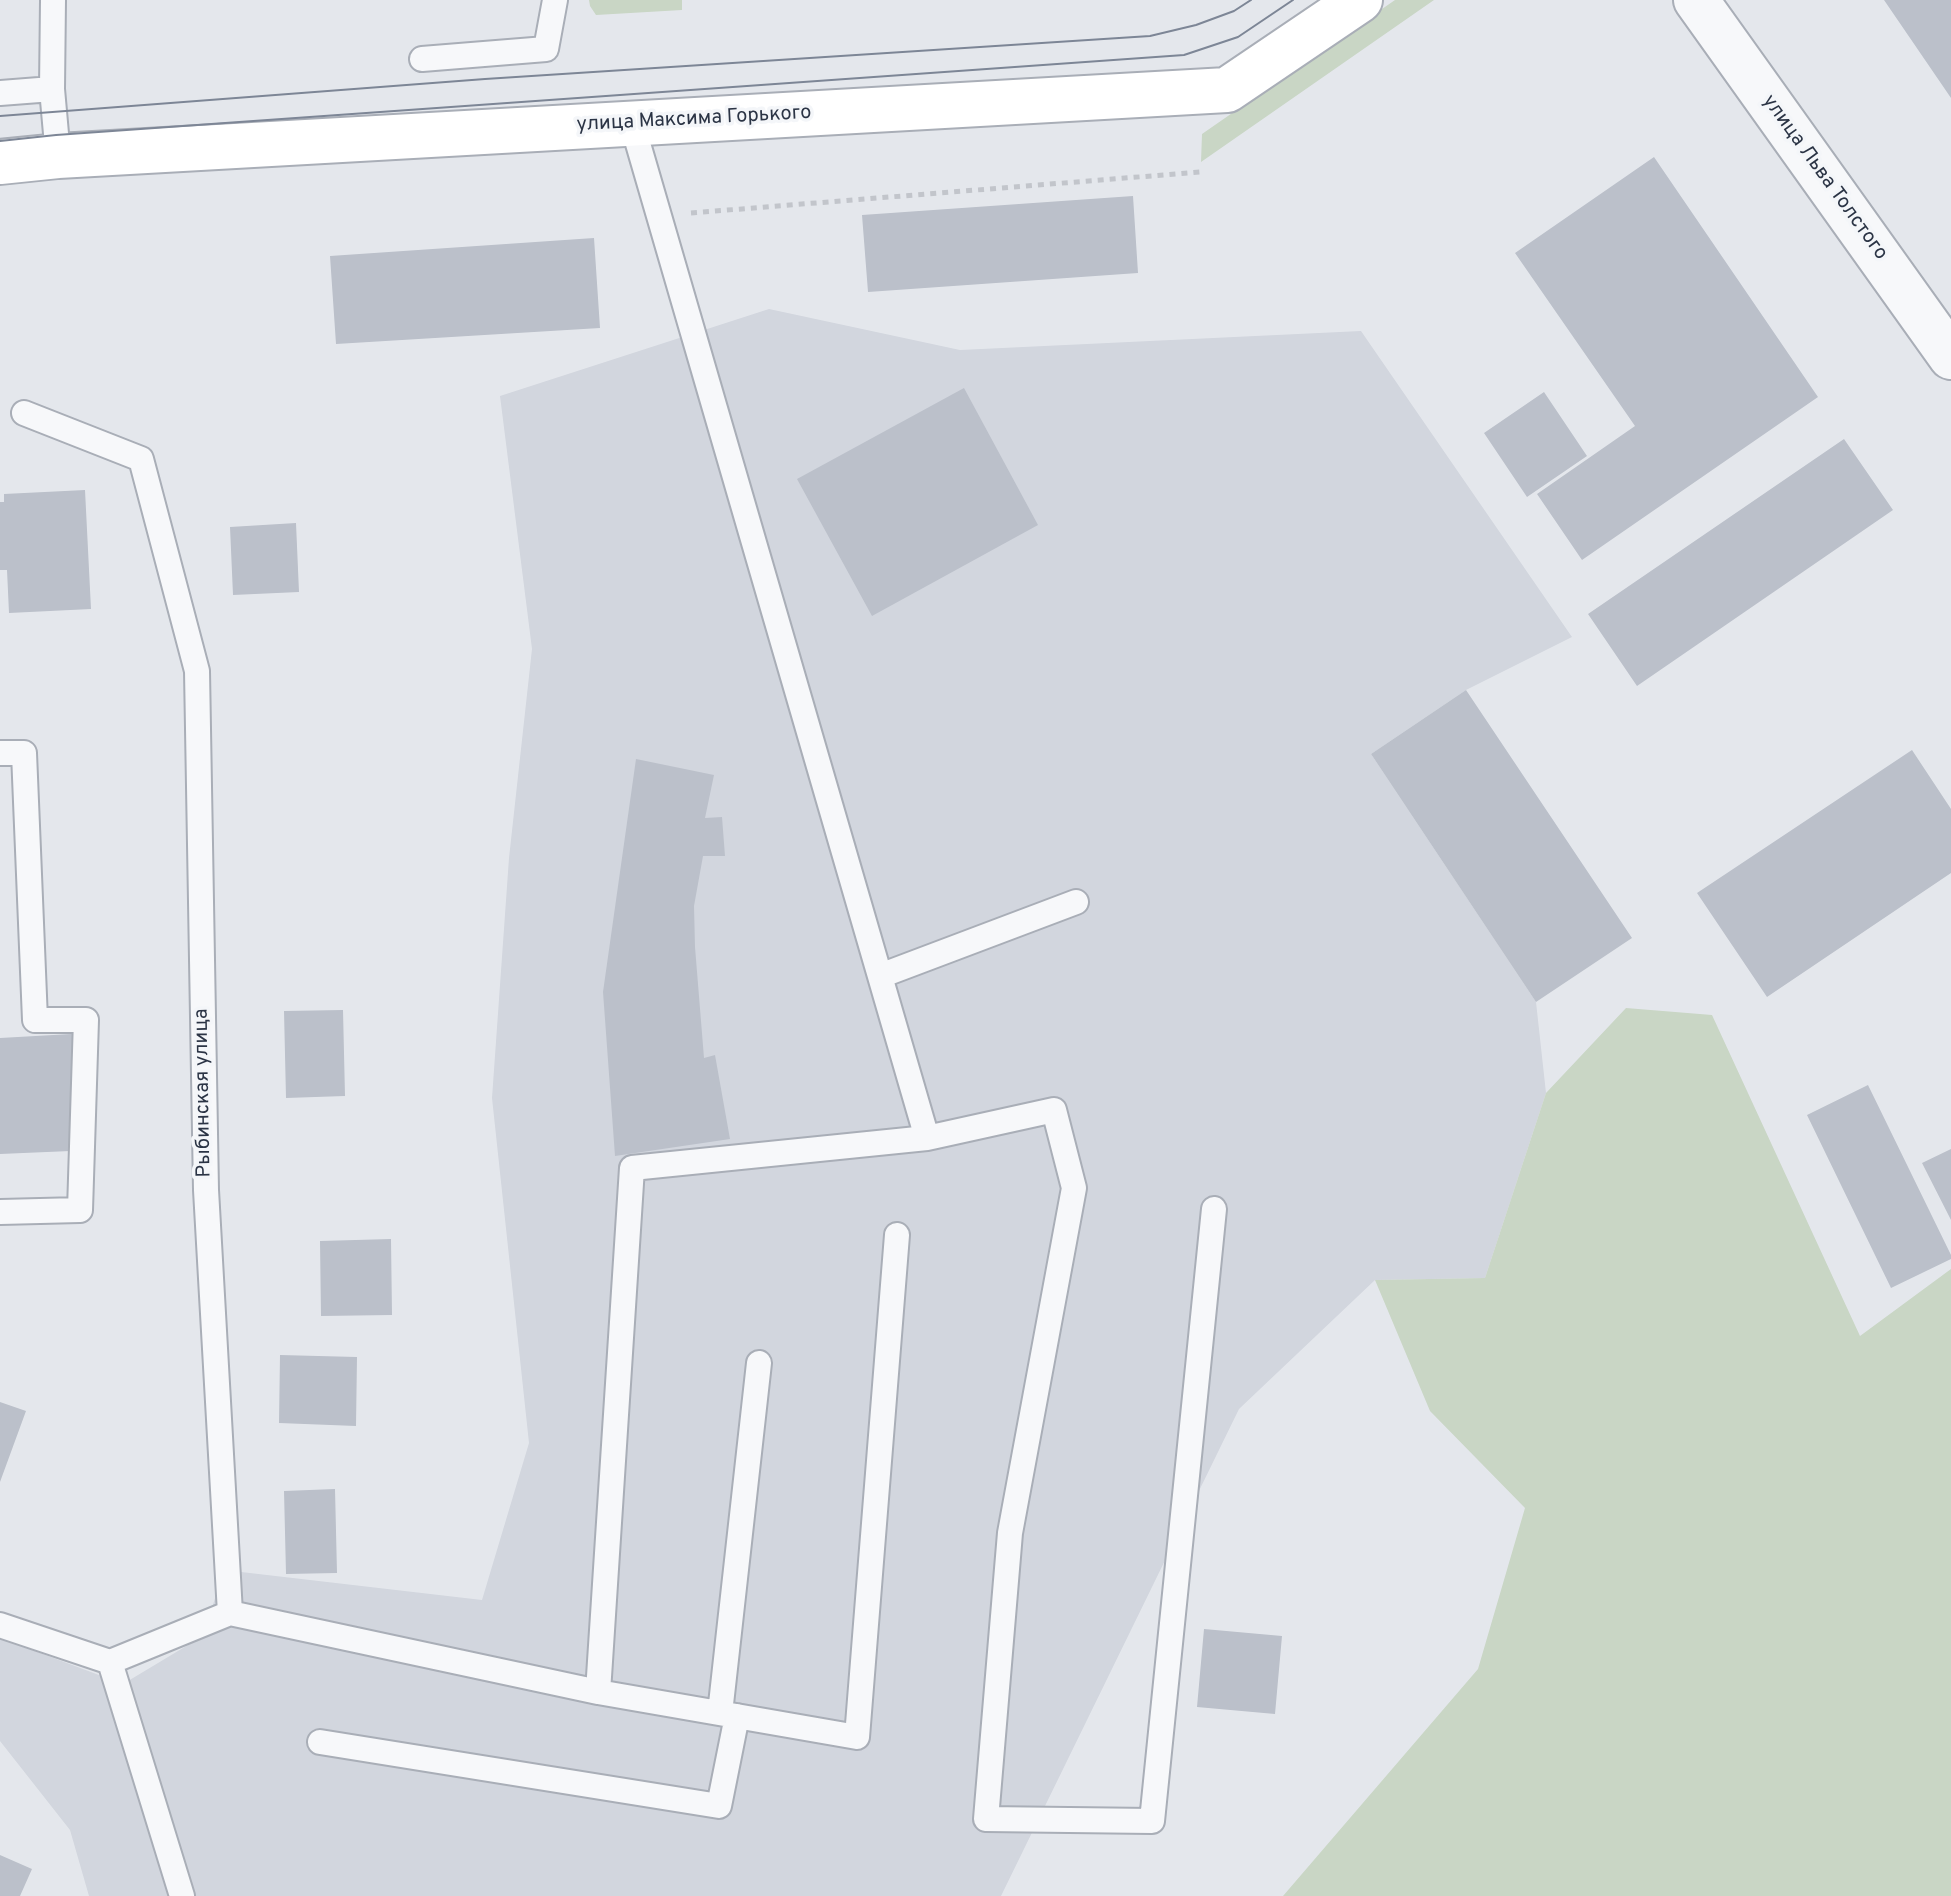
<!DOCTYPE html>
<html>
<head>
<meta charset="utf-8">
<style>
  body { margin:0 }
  canvas { display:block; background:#e4e7ec }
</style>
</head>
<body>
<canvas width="1951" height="1896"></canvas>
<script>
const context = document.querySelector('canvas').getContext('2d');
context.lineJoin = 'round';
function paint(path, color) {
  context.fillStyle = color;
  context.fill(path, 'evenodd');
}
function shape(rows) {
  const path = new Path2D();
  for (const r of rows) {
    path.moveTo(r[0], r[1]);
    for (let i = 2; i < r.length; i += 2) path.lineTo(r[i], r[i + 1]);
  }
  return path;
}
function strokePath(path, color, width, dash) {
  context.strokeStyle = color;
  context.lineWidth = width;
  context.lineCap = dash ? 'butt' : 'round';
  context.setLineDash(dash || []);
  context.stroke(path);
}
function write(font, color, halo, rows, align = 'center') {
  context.font = font + ' Overpass,sans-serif';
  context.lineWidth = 7;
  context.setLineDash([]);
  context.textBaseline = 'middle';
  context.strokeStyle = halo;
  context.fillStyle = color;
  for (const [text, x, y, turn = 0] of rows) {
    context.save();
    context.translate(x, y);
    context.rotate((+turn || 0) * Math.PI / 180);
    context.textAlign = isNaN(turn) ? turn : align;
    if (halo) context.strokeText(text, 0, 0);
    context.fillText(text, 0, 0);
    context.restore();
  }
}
const built = shape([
  [769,309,960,350,1361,331,1572,637,1466,690,1371,754,1536,1002,1546,1093,1485,1278,1375,1280,1239,1409,1001,1896,89,1896,70,1830,0,1741,0,1638,123,1684,203,1636,224,1570,482,1600,529,1443,492,1098,509,858,532,649,500,396]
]);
const green = shape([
  [589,0,682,0,682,10,596,15,590,6],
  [1395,0,1434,0,1201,162,1202,134],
  [1626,1008,1712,1015,1860,1336,1951,1269,1951,1896,1283,1896,1478,1669,1525,1508,1430,1411,1375,1280,1485,1278,1546,1093]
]);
const building = shape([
  [1884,0,1951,0,1951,98],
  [1654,157,1818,397,1582,560,1537,494,1635,426,1515,253],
  [1133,196,1138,273,868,292,862,215],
  [594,238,600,328,336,344,330,256],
  [964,388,1038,525,872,616,797,479],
  [1544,392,1587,456,1527,497,1484,433],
  [1844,439,1893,510,1637,686,1588,614],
  [85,490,91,609,9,613,7,570,0,570,0,502,4,502,4,494],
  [296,523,299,592,233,595,230,527],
  [1466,690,1632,938,1536,1002,1371,754],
  [1912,750,1951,809,1951,873,1767,997,1697,893],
  [636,759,714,775,705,818,722,817,725,856,703,856,694,906,695,947,704,1058,715,1055,730,1139,615,1156,603,992],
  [343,1010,345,1096,286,1098,284,1011],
  [89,1033,94,1150,0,1154,0,1038],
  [1868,1085,1951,1255,1951,1259,1891,1288,1807,1115],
  [1951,1149,1951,1220,1922,1163],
  [391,1239,392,1315,321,1316,320,1241],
  [280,1355,357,1357,356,1426,279,1423],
  [0,1402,26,1411,0,1482],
  [335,1489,337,1573,286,1574,284,1491],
  [1204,1629,1282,1636,1275,1714,1197,1707],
  [0,1855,32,1869,20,1896,0,1896]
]);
const path = shape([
  [691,213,1200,172]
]);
const lane = shape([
  [53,0,52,89,58,156],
  [422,59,546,49,555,0],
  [0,93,52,89],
  [632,123,927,1138,1054,1110,1074,1188,1010,1533,986,1819,1152,1821,1214,1209],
  [0,753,24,753,35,1020,86,1020,80,1210,0,1212],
  [880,976,1076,902],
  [230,1613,598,1692,632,1168,927,1138],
  [0,1625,110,1662,230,1613,206,1190,197,671,141,459,24,413],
  [110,1662,182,1896],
  [598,1692,857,1737,897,1235],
  [720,1713,759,1363],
  [320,1742,719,1806,737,1716]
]);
const street = shape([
  [1696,0,1951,357]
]);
const secondary = shape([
  [0,162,58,156,1227,90,1360,0]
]);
const tram = shape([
  [0,116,485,79,1150,36,1196,25,1234,11,1251,0],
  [0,141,56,135,1184,55,1238,37,1293,0]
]);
const streetNames = [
  ["улица Максима Горького",694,120,-3],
  ["улица Льва Толстого",1824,178,54],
  ["Рыбинская улица",204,1093,-91]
];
paint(built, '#d2d6de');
paint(green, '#c9d6c5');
paint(building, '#bbc0ca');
strokePath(lane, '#a9aeb7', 28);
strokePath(street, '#a9aeb7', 48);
strokePath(secondary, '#a9aeb7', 48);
strokePath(path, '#c2c5cb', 5, [6, 6]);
strokePath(lane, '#f7f8fa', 24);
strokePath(street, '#f7f8fa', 44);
strokePath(secondary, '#fff', 44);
strokePath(tram, '#7d8696', 2);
write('20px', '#2b3445', '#f4f6f9', streetNames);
</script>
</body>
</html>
